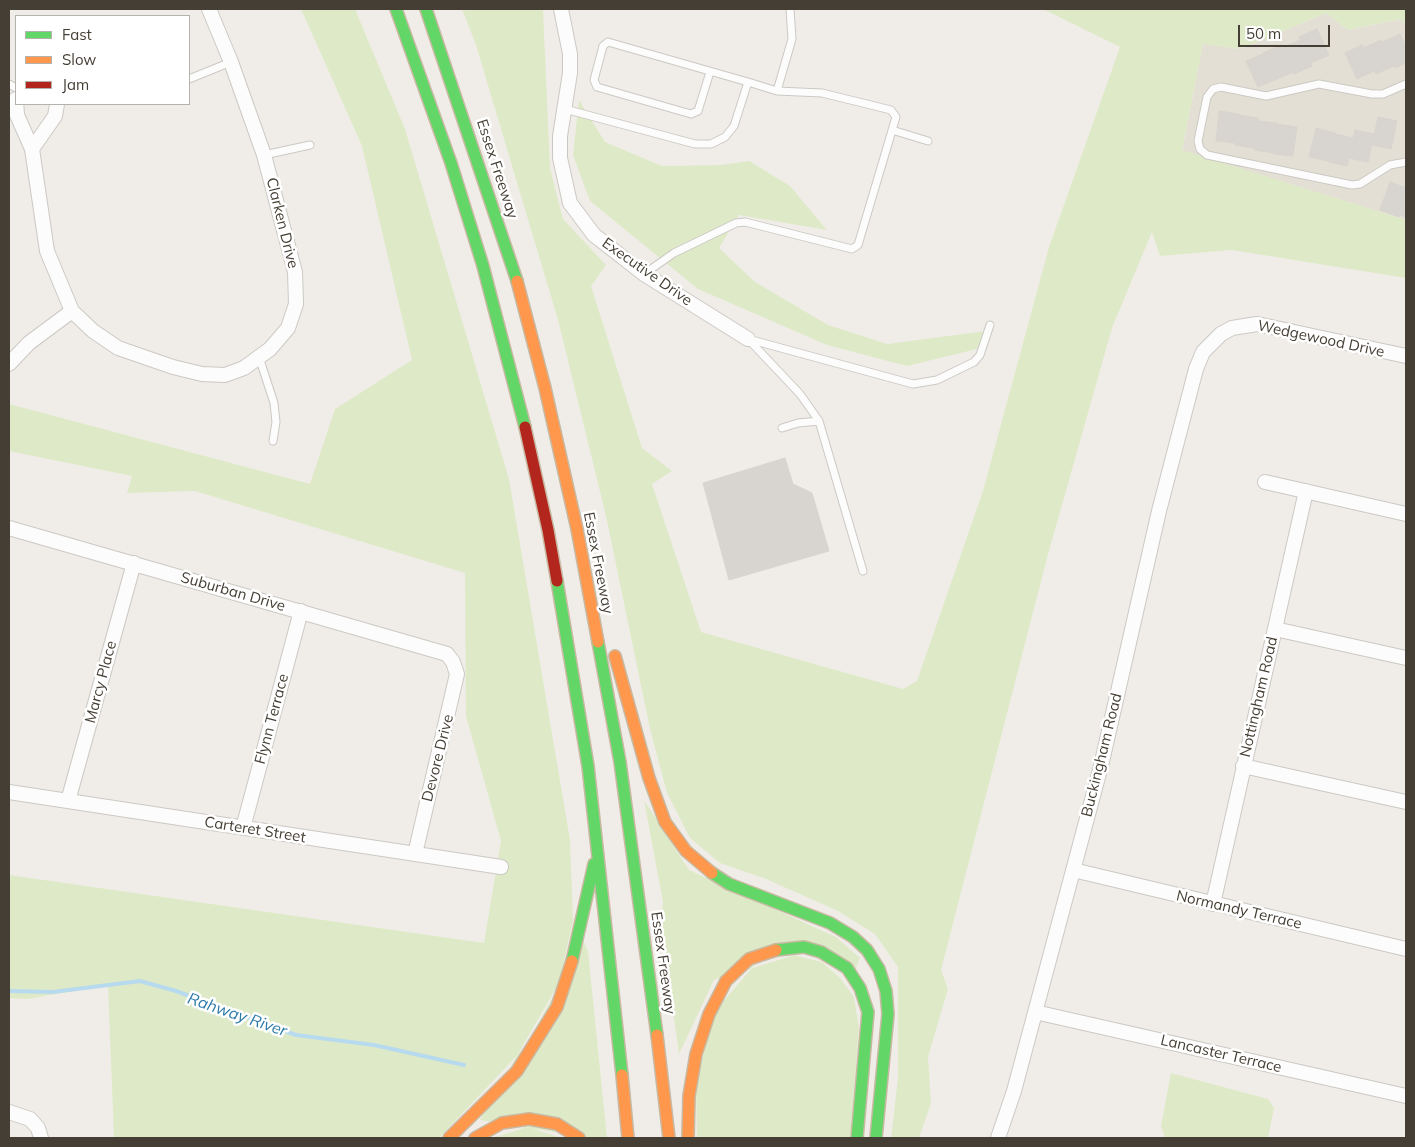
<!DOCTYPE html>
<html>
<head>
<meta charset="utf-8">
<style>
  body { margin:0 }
  #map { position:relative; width:1415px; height:1147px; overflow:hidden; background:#f0ede8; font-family:Mulish,sans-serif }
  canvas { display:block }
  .frame { position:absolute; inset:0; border:10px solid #453e34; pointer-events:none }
  .legend { position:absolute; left:15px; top:15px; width:175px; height:90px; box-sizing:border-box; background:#fff; border:1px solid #b5b2ae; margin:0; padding:6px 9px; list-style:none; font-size:15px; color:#453e34 }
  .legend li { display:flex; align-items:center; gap:10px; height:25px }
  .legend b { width:25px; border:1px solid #b5b2ae }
  .scale { position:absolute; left:1238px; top:25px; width:92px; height:22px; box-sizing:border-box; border:2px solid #453e34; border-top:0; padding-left:6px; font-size:15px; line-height:18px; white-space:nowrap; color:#453e34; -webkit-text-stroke:4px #fff; paint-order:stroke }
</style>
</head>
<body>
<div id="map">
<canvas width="1415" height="1147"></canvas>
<div class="frame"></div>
<ul class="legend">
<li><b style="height:6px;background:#63d668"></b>Fast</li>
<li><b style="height:6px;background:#ff974d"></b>Slow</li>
<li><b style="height:6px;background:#b3261e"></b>Jam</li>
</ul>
<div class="scale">50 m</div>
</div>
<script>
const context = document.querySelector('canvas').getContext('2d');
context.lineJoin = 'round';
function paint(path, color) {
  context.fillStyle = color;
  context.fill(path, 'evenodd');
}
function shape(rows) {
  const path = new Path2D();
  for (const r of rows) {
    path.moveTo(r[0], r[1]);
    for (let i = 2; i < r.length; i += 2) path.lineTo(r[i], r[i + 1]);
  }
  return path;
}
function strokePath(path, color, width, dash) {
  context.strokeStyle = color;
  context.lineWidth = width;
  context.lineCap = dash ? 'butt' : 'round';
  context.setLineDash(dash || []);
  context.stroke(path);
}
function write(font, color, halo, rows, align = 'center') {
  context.font = font + ' Mulish,sans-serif';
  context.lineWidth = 5;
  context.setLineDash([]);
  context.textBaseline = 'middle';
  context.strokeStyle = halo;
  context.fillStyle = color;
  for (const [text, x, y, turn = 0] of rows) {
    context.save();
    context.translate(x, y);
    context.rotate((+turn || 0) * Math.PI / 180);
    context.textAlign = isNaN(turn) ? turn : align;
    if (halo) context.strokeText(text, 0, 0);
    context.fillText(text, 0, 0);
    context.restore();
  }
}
const residential = shape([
  [1326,13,1349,30,1401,19,1406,25,1406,220,1182,151,1203,43,1240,49]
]);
const green = shape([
  [301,9,355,9,405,129,509,479,570,840,573,921,558,987,526,1046,439,1138,114,1138,108,985,27,999,9,998,9,875,484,943,501,841,466,716,465,573,195,491,127,493,132,476,9,451,9,404,310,484,335,409,412,360,362,146],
  [462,9,543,10,550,168,563,219,606,265,591,286,642,448,672,471,652,484,701,632,903,689,917,681,983,491,1049,247,1120,47,1043,9,1406,9,1406,25,1401,19,1348,30,1326,13,1240,49,1203,44,1182,150,1406,220,1406,278,1232,250,1160,256,1152,232,1112,328,1047,558,941,970,948,989,928,1057,931,1103,919,1138,891,1138,898,1078,898,967,875,934,838,911,766,879,720,863,690,838,667,793,650,729,606,516,558,320,476,45],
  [579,100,605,142,662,166,721,165,749,161,790,186,827,230,739,215,719,248,755,282,828,325,887,344,986,331,977,349,907,366,827,345,698,289,590,201,573,155],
  [644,800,689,870,836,937,860,958,855,971,824,946,714,980,679,1054,661,922,663,902],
  [583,941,588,951,607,1138,591,1138,480,1120],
  [793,955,822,962,840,978,854,997,859,1029,850,1138,697,1138,696,1083,715,1011,758,961],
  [1171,1073,1268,1099,1274,1108,1268,1138,1165,1138,1161,1126],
  [527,1127,562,1138,492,1138]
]);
const stream = shape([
  [9,991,53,992,140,981,176,991,296,1035,374,1045,464,1065]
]);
const building = shape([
  [1317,29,1329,55,1311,63,1299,37,1317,29],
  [1400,34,1406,46,1406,63,1395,68,1383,42,1400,34],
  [1300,40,1312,66,1294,74,1282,48,1300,40],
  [1381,40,1394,66,1376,74,1364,48,1381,40],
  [1281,45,1293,72,1275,80,1263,53,1281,45],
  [1362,45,1374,71,1357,79,1345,53,1362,45],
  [1263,54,1274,80,1258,87,1246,61,1263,54],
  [1219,111,1239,114,1235,143,1216,141,1219,111],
  [1239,115,1258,118,1254,148,1235,145,1239,115],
  [1378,117,1397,121,1391,149,1372,145,1378,117],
  [1258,121,1277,123,1274,153,1254,150,1258,121],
  [1277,124,1297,127,1293,156,1273,154,1277,124],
  [1316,128,1335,133,1328,161,1309,157,1316,128],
  [1355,130,1374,134,1368,162,1349,158,1355,130],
  [1335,134,1353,138,1347,166,1329,162,1335,134],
  [1390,182,1406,188,1406,195,1399,217,1380,210,1390,182],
  [1406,196,1406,217,1400,215,1406,196],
  [785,458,793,484,812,493,829,551,729,580,703,483,785,458]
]);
const lane = shape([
  [710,72,698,111,691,114,597,87,594,80,603,46,608,42,748,82],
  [189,79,231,62],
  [9,84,16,88],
  [1406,84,1383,94,1372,94,1319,84,1266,96,1221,87,1213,89,1207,97,1198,141,1200,149,1207,155,1352,185,1360,184,1390,165,1406,162],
  [777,91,792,39,790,9],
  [565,109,695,144,711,144,725,137,734,126,748,82,777,91,822,93,891,110,896,117,858,245,852,249,745,222,736,223,674,253,644,274],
  [892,130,928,141],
  [264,155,310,145],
  [748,339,913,384,937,380,974,362,980,355,990,325],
  [748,339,800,394,819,421,863,571],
  [259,357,274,403,276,422,273,441],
  [782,428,798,423,819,421]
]);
const street = shape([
  [561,9,570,54,570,73,560,136,560,158,570,203,594,235,644,274,748,339],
  [16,99,17,115,32,149,47,251,72,311,93,331,118,348,173,367,202,374,225,375,244,368,270,349,288,328,296,304,295,272,264,155,231,62,209,9],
  [32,149,55,116,57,104],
  [9,364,29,343,72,311],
  [1265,482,1406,514],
  [9,528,447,654,453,662,457,674,415,854],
  [1275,629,1406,658],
  [1243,766,1406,802],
  [9,792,501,867],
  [68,801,134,563],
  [243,828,301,611],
  [1073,870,1406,949],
  [1213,904,1306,491],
  [1035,1012,1406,1096],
  [9,1112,30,1119,38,1128,41,1138],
  [998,1138,1014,1091,1101,766,1159,511,1196,369,1203,352,1221,334,1232,328,1257,324,1406,356]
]);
const fast = shape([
  [396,9,451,163,483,266,525,427],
  [426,9,517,281],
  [557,581,588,766,622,1075],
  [598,642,620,762,657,1035],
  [712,873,729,884,830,923,853,937,867,950,879,969,886,991,888,1014,876,1138],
  [776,950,804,947,821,952,847,968,860,988,868,1012,857,1138],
  [572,961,594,864]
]);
const slow = shape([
  [517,281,545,388,577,529,598,642],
  [615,656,649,778,665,822,686,851,712,873],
  [657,1035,669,1138],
  [622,1075,628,1138],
  [449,1138,517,1071,557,1007,572,961],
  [475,1138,502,1123,529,1119,557,1124,579,1138],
  [688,1138,689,1096,696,1054,709,1014,726,981,749,959,776,950]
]);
const jam = shape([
  [525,427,548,530,557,581]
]);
const streetNames = [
  ["Essex Freeway",497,169,72],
  ["Clarken Drive",282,223,76],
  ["Executive Drive",647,272,35],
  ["Wedgewood Drive",1321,339,12],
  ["Essex Freeway",598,563,79],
  ["Suburban Drive",233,592,16],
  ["Marcy Place",101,682,-75],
  ["Nottingham Road",1259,697,-77],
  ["Flynn Terrace",272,719,-75],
  ["Buckingham Road",1102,755,-76],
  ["Devore Drive",438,758,-76],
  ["Carteret Street",255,830,9],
  ["Normandy Terrace",1239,910,13],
  ["Essex Freeway",663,963,82],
  ["Lancaster Terrace",1221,1054,13]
];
const waterNames = [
  ["Rahway River",237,1015,19]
];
paint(residential, '#e4dfd5');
paint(green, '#deeac7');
strokePath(stream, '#b7daee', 4);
paint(building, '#d8d4cf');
strokePath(building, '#d8d4ce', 1);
strokePath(lane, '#ccc9c4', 9);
strokePath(street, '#ccc9c4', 16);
strokePath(fast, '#c8b9a3', 14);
strokePath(slow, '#c8b9a3', 14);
strokePath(jam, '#c8b9a3', 14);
strokePath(lane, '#fdfcfc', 7);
strokePath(street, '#fdfcfc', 14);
strokePath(fast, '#63d668', 11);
strokePath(slow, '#ff974d', 11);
strokePath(jam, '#b3261e', 11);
write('15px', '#453e34', '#fff', streetNames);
write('italic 16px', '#2b79aa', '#fff', waterNames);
</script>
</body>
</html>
